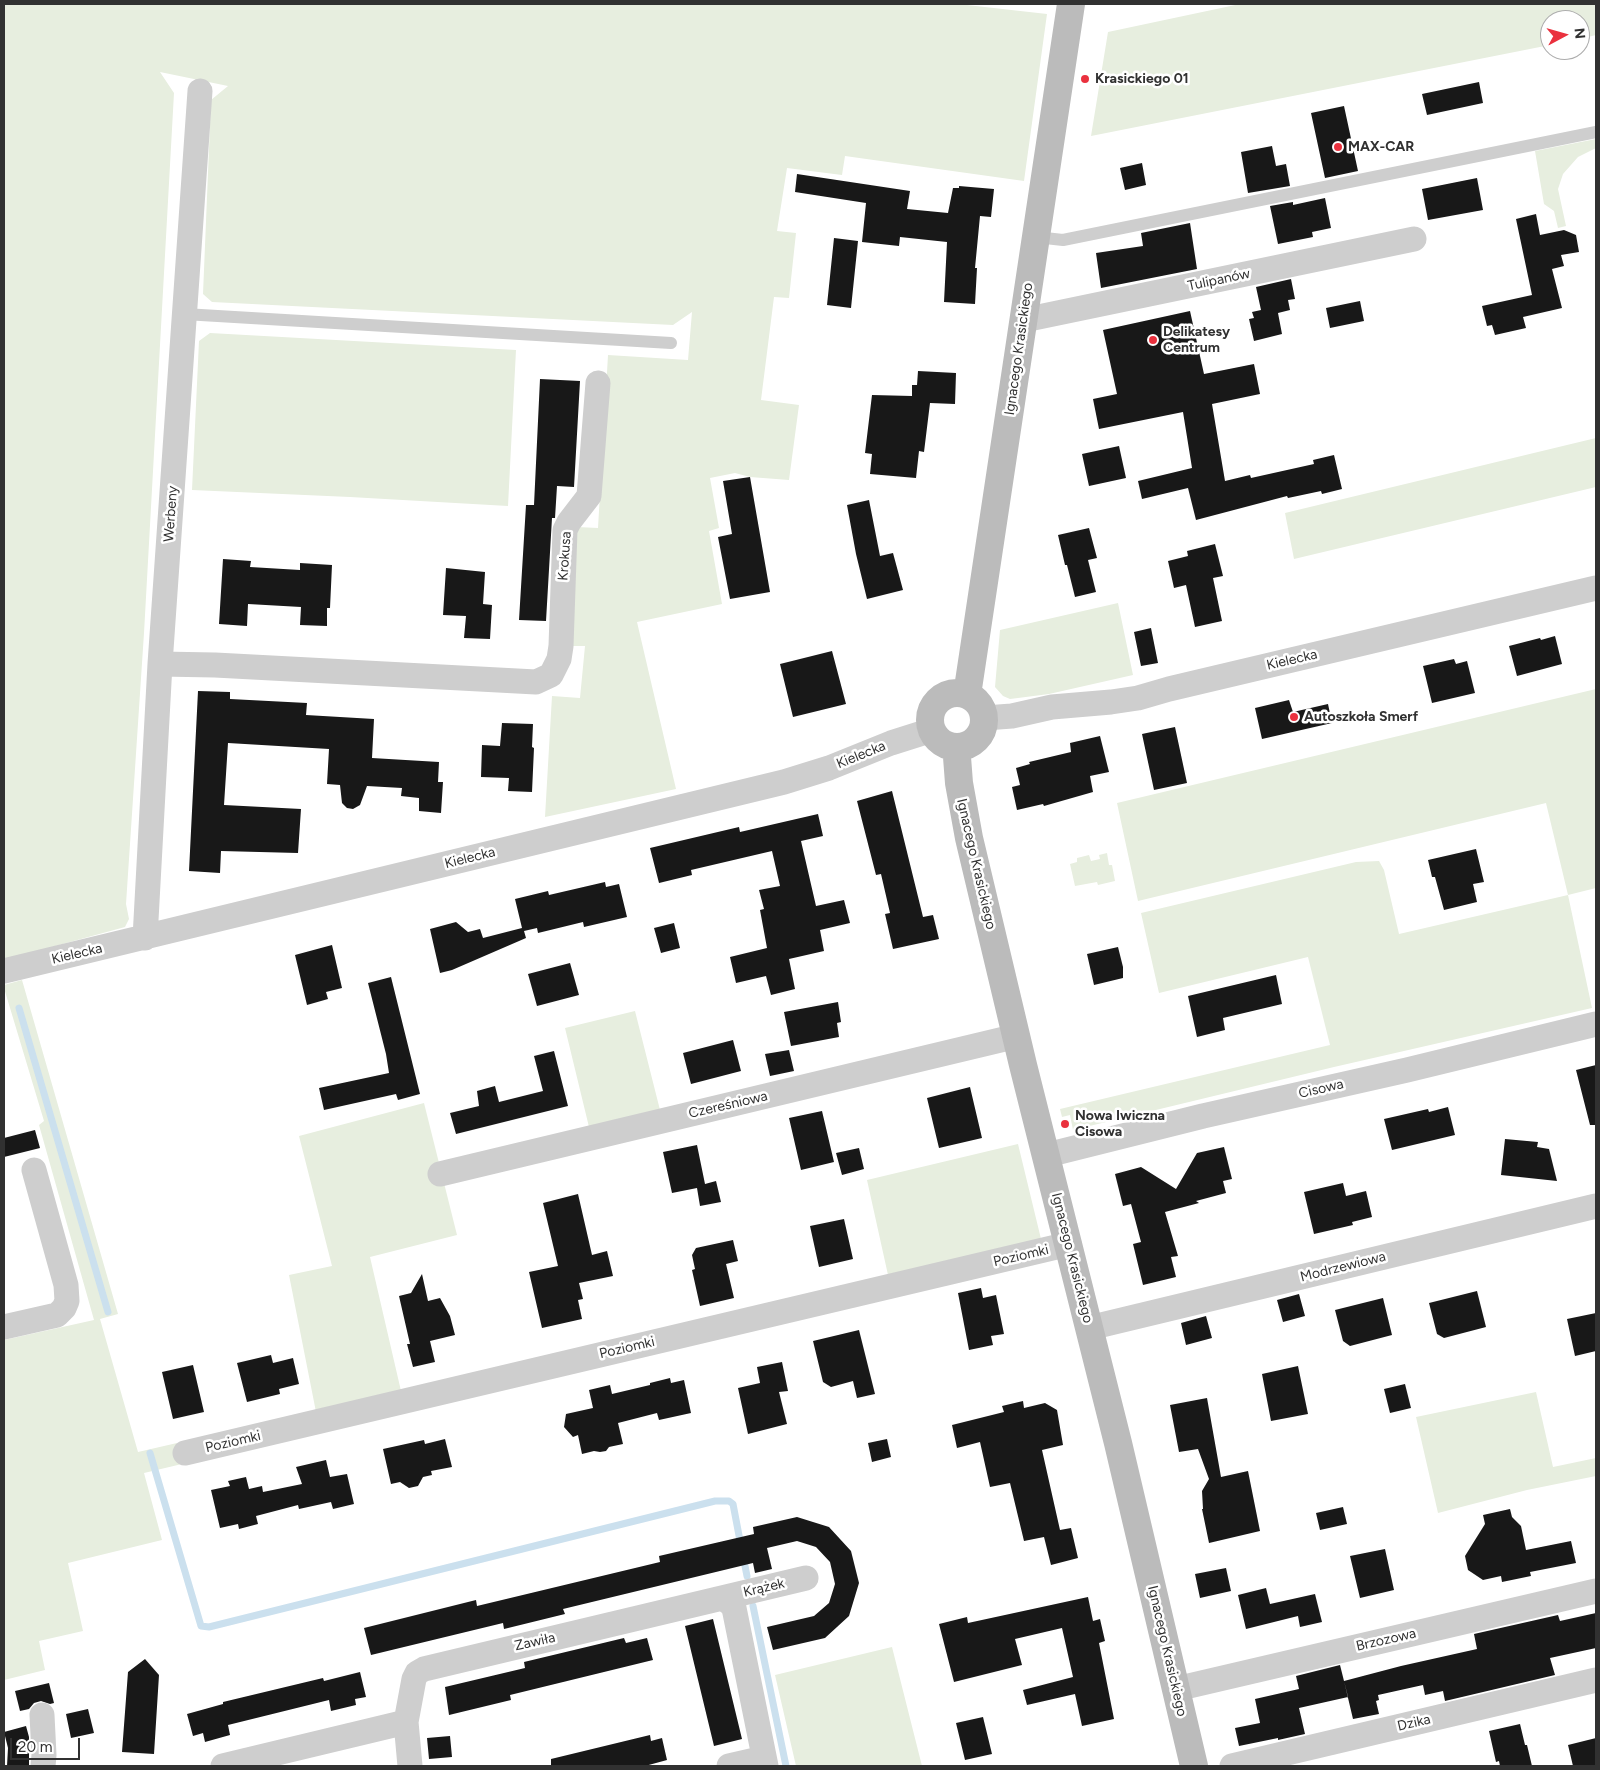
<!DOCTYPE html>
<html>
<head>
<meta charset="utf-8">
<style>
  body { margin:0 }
  #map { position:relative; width:1600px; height:1770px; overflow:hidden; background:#fff; font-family:Figtree,sans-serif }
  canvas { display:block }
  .frame { position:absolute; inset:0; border:5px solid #313131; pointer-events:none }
  .north { position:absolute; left:1540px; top:10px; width:50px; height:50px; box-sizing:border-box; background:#fff; border:1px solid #adadad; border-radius:50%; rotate:84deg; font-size:14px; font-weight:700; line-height:20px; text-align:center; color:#313131 }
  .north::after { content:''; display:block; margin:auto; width:18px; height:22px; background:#ea313e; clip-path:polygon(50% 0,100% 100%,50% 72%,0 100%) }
  .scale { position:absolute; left:10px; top:1738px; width:70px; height:22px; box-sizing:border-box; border:2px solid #313131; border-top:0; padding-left:6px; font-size:15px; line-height:18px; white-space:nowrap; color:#313131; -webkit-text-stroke:4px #fff; paint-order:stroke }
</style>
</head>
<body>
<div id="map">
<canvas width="1600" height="1770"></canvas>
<div class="frame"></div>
<div class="north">N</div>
<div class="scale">20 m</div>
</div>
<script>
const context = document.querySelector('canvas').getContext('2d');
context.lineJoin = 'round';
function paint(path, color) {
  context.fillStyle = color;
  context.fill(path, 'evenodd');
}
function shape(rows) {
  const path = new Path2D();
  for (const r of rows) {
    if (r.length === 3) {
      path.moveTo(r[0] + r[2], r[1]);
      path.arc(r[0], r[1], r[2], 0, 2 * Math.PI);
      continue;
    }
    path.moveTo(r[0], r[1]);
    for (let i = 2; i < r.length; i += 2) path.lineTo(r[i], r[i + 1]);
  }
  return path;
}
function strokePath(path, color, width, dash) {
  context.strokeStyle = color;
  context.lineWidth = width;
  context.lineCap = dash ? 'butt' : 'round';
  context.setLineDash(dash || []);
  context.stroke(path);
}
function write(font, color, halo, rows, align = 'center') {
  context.font = font + ' Figtree,sans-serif';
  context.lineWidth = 5;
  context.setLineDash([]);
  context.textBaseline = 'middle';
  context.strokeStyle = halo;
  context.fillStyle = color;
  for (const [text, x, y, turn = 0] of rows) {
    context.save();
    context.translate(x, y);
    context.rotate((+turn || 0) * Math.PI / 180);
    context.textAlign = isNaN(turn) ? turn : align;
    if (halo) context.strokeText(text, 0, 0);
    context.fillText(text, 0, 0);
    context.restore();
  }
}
const green = shape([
  [4,4,958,4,1047,14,1024,181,845,156,842,175,787,168,777,231,796,233,789,298,774,297,761,400,799,405,789,480,750,477,735,473,710,478,719,528,709,531,722,604,637,622,676,789,545,817,552,696,580,698,585,646,570,646,577,527,598,528,608,355,688,360,692,312,673,325,212,302,203,294,211,100,228,86,160,72,174,93,144,633,126,904,129,919,125,927,4,960],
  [1240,4,1596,4,1596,35,1580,39,1580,20,1550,20,1550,45,1091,136,1108,32],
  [1596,139,1596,148,1578,157,1563,174,1558,189,1566,226,1558,228,1554,211,1544,204,1535,151],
  [210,333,516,350,508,506,350,497,192,490,199,341],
  [1596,438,1596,487,1294,559,1285,513],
  [1118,603,1133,675,1049,694,1018,698,1010,699,1003,696,995,687,1000,630],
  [1596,689,1596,888,1568,895,1592,1008,1334,1067,1073,1130,1070,1115,1062,1117,1060,1109,1330,1045,1308,957,1159,993,1141,913,1356,862,1379,861,1384,870,1399,934,1568,895,1546,803,1138,901,1117,803],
  [1107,853,1109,865,1112,865,1115,881,1098,885,1097,882,1075,886,1070,864,1077,862,1077,858,1089,855,1091,861,1100,859,1099,855],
  [22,980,118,1314,100,1319,138,1452,177,1443,182,1464,144,1473,162,1540,68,1563,83,1631,39,1641,45,1670,4,1680,4,1340,94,1320,39,1125,44,1121,4,988,4,985],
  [635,1011,660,1110,589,1127,565,1028],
  [424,1103,457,1235,370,1257,401,1391,316,1412,289,1275,332,1266,299,1136],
  [1018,1144,1041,1239,888,1275,867,1180],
  [1536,1392,1553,1467,1596,1458,1596,1476,1527,1490,1438,1513,1416,1417],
  [892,1647,922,1766,796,1766,775,1675]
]);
const stream = shape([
  [19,1008,108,1312],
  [150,1453,201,1626,209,1627,715,1501,729,1501,733,1504,741,1546],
  [743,1556,747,1576],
  [753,1606,786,1766]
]);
const building = shape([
  [1479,82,1483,103,1427,115,1422,94],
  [1344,106,1358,171,1325,178,1311,113],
  [1272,146,1276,166,1286,164,1290,186,1248,193,1241,152],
  [1142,163,1146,185,1125,190,1120,168],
  [797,174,910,191,907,209,948,213,953,188,959,188,959,186,994,189,991,217,980,216,975,268,977,268,975,304,944,302,947,242,900,237,899,246,862,242,866,203,795,192],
  [1477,178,1483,210,1428,220,1422,189],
  [1325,198,1331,228,1312,232,1313,237,1278,244,1270,206,1293,202,1293,205],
  [1536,214,1540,235,1564,230,1576,235,1579,252,1561,255,1564,266,1552,269,1562,308,1523,317,1526,328,1495,335,1492,325,1487,326,1482,306,1532,295,1516,219],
  [1190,223,1197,269,1101,288,1096,253,1143,246,1141,233],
  [834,238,858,241,851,308,827,305],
  [1291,279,1295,299,1288,300,1290,310,1278,313,1282,334,1254,341,1249,319,1254,318,1252,312,1261,310,1256,287],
  [1360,301,1364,321,1330,328,1326,308],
  [1190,311,1204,374,1254,364,1260,394,1212,404,1225,481,1250,475,1251,478,1314,464,1313,460,1334,455,1342,489,1322,494,1321,491,1288,498,1287,496,1196,520,1188,488,1142,499,1138,481,1192,468,1183,412,1099,429,1093,399,1117,394,1103,330],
  [918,371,956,373,955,404,930,403,924,452,919,451,916,478,870,474,872,454,865,453,872,395,912,396,912,385,917,385],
  [540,379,580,381,574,487,557,486,555,518,552,518,546,621,519,620,526,505,534,505],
  [1119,446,1126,478,1089,486,1082,454],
  [750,477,770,592,730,599,718,537,732,534,723,481],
  [869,500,880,556,893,553,903,590,867,599,856,554,847,505],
  [1089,528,1097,558,1088,560,1096,592,1075,597,1067,565,1065,565,1058,535],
  [1215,544,1223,576,1213,578,1222,621,1195,627,1186,585,1174,588,1168,561,1188,556,1187,551],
  [223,559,251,561,250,567,300,570,300,563,332,565,330,608,327,608,327,626,300,625,301,607,248,604,247,626,219,624],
  [446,568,485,572,483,604,492,605,490,639,464,638,466,616,443,615],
  [1151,628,1158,663,1141,666,1134,632],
  [1555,636,1562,664,1517,676,1509,646,1540,638,1541,640],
  [832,651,846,704,793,717,780,664],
  [1454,659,1456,664,1467,661,1475,693,1432,703,1423,666],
  [198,691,230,692,230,699,307,703,306,715,374,719,372,758,439,762,438,782,443,782,441,813,419,811,419,798,401,796,402,788,367,786,360,805,353,809,347,808,342,803,340,785,327,784,329,749,228,743,224,805,301,809,298,853,221,851,220,873,189,871],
  [1289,700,1293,712,1328,704,1332,723,1262,739,1255,708],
  [502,723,533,724,532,747,534,748,532,792,508,791,509,778,481,777,482,745,500,746],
  [1175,727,1187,783,1154,790,1142,734],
  [1100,736,1109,772,1090,776,1093,792,1044,806,1043,804,1017,810,1012,787,1020,785,1016,768,1030,764,1029,762,1071,752,1070,743],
  [892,791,923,917,933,915,939,939,893,949,885,914,890,913,881,874,876,875,857,801],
  [818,814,823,836,801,841,816,906,844,900,850,923,820,930,824,951,789,959,795,989,771,995,766,976,736,983,730,957,767,948,760,910,764,909,759,890,780,886,772,851,691,870,692,875,659,883,650,848,739,827,740,832],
  [1476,849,1484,882,1473,884,1477,902,1444,910,1435,877,1432,877,1428,860],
  [605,882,606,887,619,884,627,917,584,927,583,922,538,933,537,928,524,931,526,938,452,970,440,973,430,929,456,922,468,932,480,929,483,938,522,928,515,899,548,891,549,895],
  [674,923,680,948,661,953,654,928],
  [332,945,342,988,326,992,328,999,307,1005,295,955],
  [1118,947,1123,967,1123,978,1094,985,1087,954],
  [570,963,579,995,537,1006,528,974],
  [1276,975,1282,1004,1223,1018,1225,1030,1197,1037,1188,996],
  [391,977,420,1094,398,1100,396,1094,324,1110,319,1088,389,1073,386,1054,368,983],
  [838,1002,841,1022,837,1023,839,1037,791,1046,784,1012],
  [733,1040,741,1071,691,1084,683,1053],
  [789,1050,794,1071,770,1076,765,1054],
  [554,1051,568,1106,456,1134,450,1113,479,1106,477,1091,495,1086,499,1102,543,1091,534,1056],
  [1596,1065,1596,1125,1590,1125,1576,1070],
  [970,1087,982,1138,939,1148,927,1098],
  [1448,1107,1455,1135,1392,1150,1384,1119,1428,1109,1429,1112],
  [822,1111,834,1162,801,1170,789,1118],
  [35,1130,40,1148,4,1157,4,1138],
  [1505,1139,1538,1142,1537,1147,1549,1149,1557,1181,1501,1175],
  [697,1145,705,1184,716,1181,721,1202,700,1206,697,1188,672,1193,663,1152],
  [1224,1147,1232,1179,1223,1181,1226,1193,1196,1201,1199,1203,1165,1212,1178,1256,1171,1257,1176,1277,1143,1285,1133,1244,1141,1242,1131,1204,1123,1206,1115,1174,1141,1167,1176,1189,1197,1153],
  [859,1148,864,1169,842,1175,836,1153],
  [1343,1183,1346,1196,1366,1191,1372,1217,1352,1222,1353,1225,1314,1234,1304,1192],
  [578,1194,592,1255,607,1251,613,1276,579,1283,583,1299,578,1300,582,1319,542,1328,529,1272,558,1266,543,1203],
  [844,1219,853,1259,819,1267,810,1226],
  [733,1240,738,1261,726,1264,734,1298,700,1306,692,1270,695,1269,692,1255,696,1248],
  [422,1274,428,1301,440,1298,450,1316,455,1335,430,1341,435,1362,413,1367,407,1344,410,1344,399,1296,411,1293],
  [981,1288,983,1298,996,1295,1004,1334,991,1336,993,1345,969,1350,958,1293],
  [1477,1291,1486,1327,1444,1338,1437,1334,1429,1303],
  [1299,1294,1305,1316,1283,1322,1277,1300],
  [1383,1298,1392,1335,1350,1346,1343,1341,1335,1310],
  [1596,1313,1596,1351,1575,1356,1567,1319],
  [1206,1316,1212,1338,1186,1345,1181,1323],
  [859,1330,875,1394,857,1398,853,1381,831,1387,823,1382,813,1341],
  [271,1355,273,1363,293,1358,299,1384,279,1389,280,1394,247,1402,237,1363],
  [782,1362,788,1391,779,1392,787,1424,748,1434,738,1388,760,1383,757,1367],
  [193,1365,204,1412,173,1419,162,1372],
  [1298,1366,1308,1414,1271,1421,1262,1374],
  [670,1378,671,1383,684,1380,691,1413,659,1420,657,1413,618,1423,623,1444,609,1447,606,1451,600,1452,594,1451,582,1454,578,1435,573,1437,564,1427,566,1414,593,1408,589,1390,610,1385,612,1394,650,1385,650,1383],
  [1405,1384,1411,1408,1390,1413,1384,1389],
  [1207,1398,1221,1477,1248,1471,1260,1531,1209,1543,1202,1509,1203,1509,1202,1491,1209,1479,1198,1449,1179,1452,1170,1405],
  [1023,1401,1024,1408,1045,1403,1057,1410,1063,1445,1042,1450,1060,1530,1071,1528,1078,1558,1051,1565,1044,1537,1024,1541,1010,1483,990,1487,980,1442,957,1448,952,1425,1004,1412,1002,1406],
  [445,1439,452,1467,431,1471,432,1475,423,1477,418,1486,409,1488,400,1482,391,1484,383,1449,424,1440,425,1444],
  [887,1439,891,1457,872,1462,868,1443],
  [326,1460,330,1477,347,1474,354,1504,333,1509,331,1502,299,1509,298,1505,256,1516,258,1524,239,1529,238,1524,220,1528,211,1490,230,1486,228,1481,246,1477,249,1489,262,1486,263,1492,302,1484,296,1467],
  [1343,1507,1347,1524,1320,1530,1316,1513],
  [1510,1509,1512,1517,1521,1526,1526,1550,1571,1541,1576,1563,1530,1572,1531,1576,1502,1582,1501,1576,1483,1580,1468,1570,1465,1556,1485,1524,1483,1515],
  [797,1517,829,1527,851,1551,859,1583,849,1616,825,1638,773,1650,767,1627,814,1616,829,1603,835,1584,830,1562,816,1547,797,1541,767,1548,772,1569,755,1573,753,1563,563,1609,565,1614,504,1629,503,1623,371,1655,364,1628,476,1600,477,1606,660,1562,659,1556,754,1534,753,1527],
  [1385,1549,1394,1590,1360,1598,1350,1556],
  [1226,1568,1231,1591,1200,1598,1195,1574],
  [1266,1588,1270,1604,1315,1594,1322,1622,1300,1627,1298,1616,1246,1629,1238,1595],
  [1088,1597,1093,1621,1100,1619,1105,1641,1099,1643,1114,1719,1082,1726,1075,1694,1027,1705,1023,1690,1073,1677,1062,1628,1015,1639,1022,1665,954,1682,939,1624,967,1617,968,1623],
  [1596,1613,1596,1648,1550,1658,1555,1675,1445,1701,1443,1691,1425,1695,1423,1685,1378,1695,1379,1700,1376,1701,1379,1714,1353,1719,1344,1681,1401,1666,1477,1649,1474,1634,1558,1615,1560,1621],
  [713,1619,742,1739,714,1746,685,1626],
  [624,1638,626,1643,647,1638,653,1660,510,1695,511,1700,449,1715,445,1687,525,1668,524,1662],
  [145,1659,159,1675,154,1754,122,1752,128,1672],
  [1340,1665,1348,1697,1299,1708,1305,1734,1278,1740,1278,1738,1239,1746,1235,1728,1260,1723,1255,1699,1299,1689,1296,1676],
  [360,1672,366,1697,355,1699,356,1705,331,1711,329,1700,228,1725,230,1735,205,1742,203,1733,193,1736,187,1714,223,1704,223,1702,323,1678,324,1681],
  [49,1683,54,1703,50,1704,41,1701,34,1703,29,1709,20,1711,15,1691],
  [88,1709,94,1733,71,1738,66,1714],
  [983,1717,992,1754,965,1760,956,1723],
  [1520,1724,1525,1745,1527,1745,1532,1766,1500,1766,1499,1761,1496,1762,1489,1731],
  [26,1726,29,1737,29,1766,7,1766,8,1748,4,1732],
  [650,1735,651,1741,662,1738,667,1760,645,1766,551,1766,551,1759],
  [450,1736,452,1757,429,1759,427,1738],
  [1596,1738,1596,1766,1573,1766,1568,1745]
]);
const lane = shape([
  [1036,237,1063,240,1596,132],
  [184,314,671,343]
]);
const street = shape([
  [1024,320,1414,239],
  [160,664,215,665,536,682,551,675,559,659,561,646,565,530,569,522,589,496,598,383],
  [985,718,1012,716,1052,707,1111,702,1138,698,1169,689,1596,588],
  [145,938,160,664,200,91],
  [4,971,784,782,829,768,891,743,932,730],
  [1047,1155,1203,1116,1407,1070,1596,1024],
  [440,1174,1017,1036],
  [4,1327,57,1315,64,1308,67,1301,66,1285,34,1170],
  [1089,1328,1596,1206],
  [185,1453,1069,1244],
  [721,1598,729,1602,734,1608,766,1766],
  [1176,1689,1596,1591],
  [42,1715,44,1755,43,1766],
  [223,1766,406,1722],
  [410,1766,406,1722,414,1679,417,1673,424,1669,806,1578],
  [729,1766,764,1758],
  [1232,1766,1596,1680]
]);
const secondary = shape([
  [957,720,27],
  [967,695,1071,4],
  [959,748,957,757,959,783,969,838,1023,1065,1118,1443,1194,1766]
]);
const markers = [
  [1085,79,5,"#ea313e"],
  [1338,147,5,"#ea313e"],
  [1153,340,5,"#ea313e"],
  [1294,717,5,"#ea313e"],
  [1065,1124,5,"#ea313e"]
];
const poiNames = [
  ["Krasickiego 01",1095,79],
  ["MAX-CAR",1348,147],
  ["Delikatesy",1163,332],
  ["Centrum",1163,348],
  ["Autoszkoła Smerf",1304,717],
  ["Nowa Iwiczna",1075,1116],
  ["Cisowa",1075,1132]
];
const streetNames = [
  ["Tulipanów",1219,280,-12],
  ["Ignacego Krasickiego",1019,349,-82],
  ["Werbeny",171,514,-86],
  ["Krokusa",565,556,-86],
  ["Kielecka",1292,660,-13],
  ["Kielecka",861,755,-22],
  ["Kielecka",470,858,-14],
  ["Ignacego Krasickiego",976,864,77],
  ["Kielecka",77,954,-13],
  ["Cisowa",1321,1089,-13],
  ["Czereśniowa",728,1105,-13],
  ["Poziomki",1021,1256,-13],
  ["Ignacego Krasickiego",1072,1258,76],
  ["Modrzewiowa",1343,1267,-14],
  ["Poziomki",627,1348,-13],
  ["Poziomki",233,1442,-13],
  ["Krążek",764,1588,-13],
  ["Brzozowa",1386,1640,-13],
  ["Zawiła",535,1642,-13],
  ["Ignacego Krasickiego",1167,1651,77],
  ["Dzika",1414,1723,-13]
];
paint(green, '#e7eedf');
strokePath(stream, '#cbe0ee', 7);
paint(building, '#181818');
strokePath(lane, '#cecece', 12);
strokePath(street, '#cecece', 25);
strokePath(secondary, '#bbb', 28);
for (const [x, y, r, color] of markers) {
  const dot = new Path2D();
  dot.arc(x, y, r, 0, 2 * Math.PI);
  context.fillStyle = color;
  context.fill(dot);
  strokePath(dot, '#fff', 2);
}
write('bold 14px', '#313131', '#fff', poiNames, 'left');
write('14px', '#313131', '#fff', streetNames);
</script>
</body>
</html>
